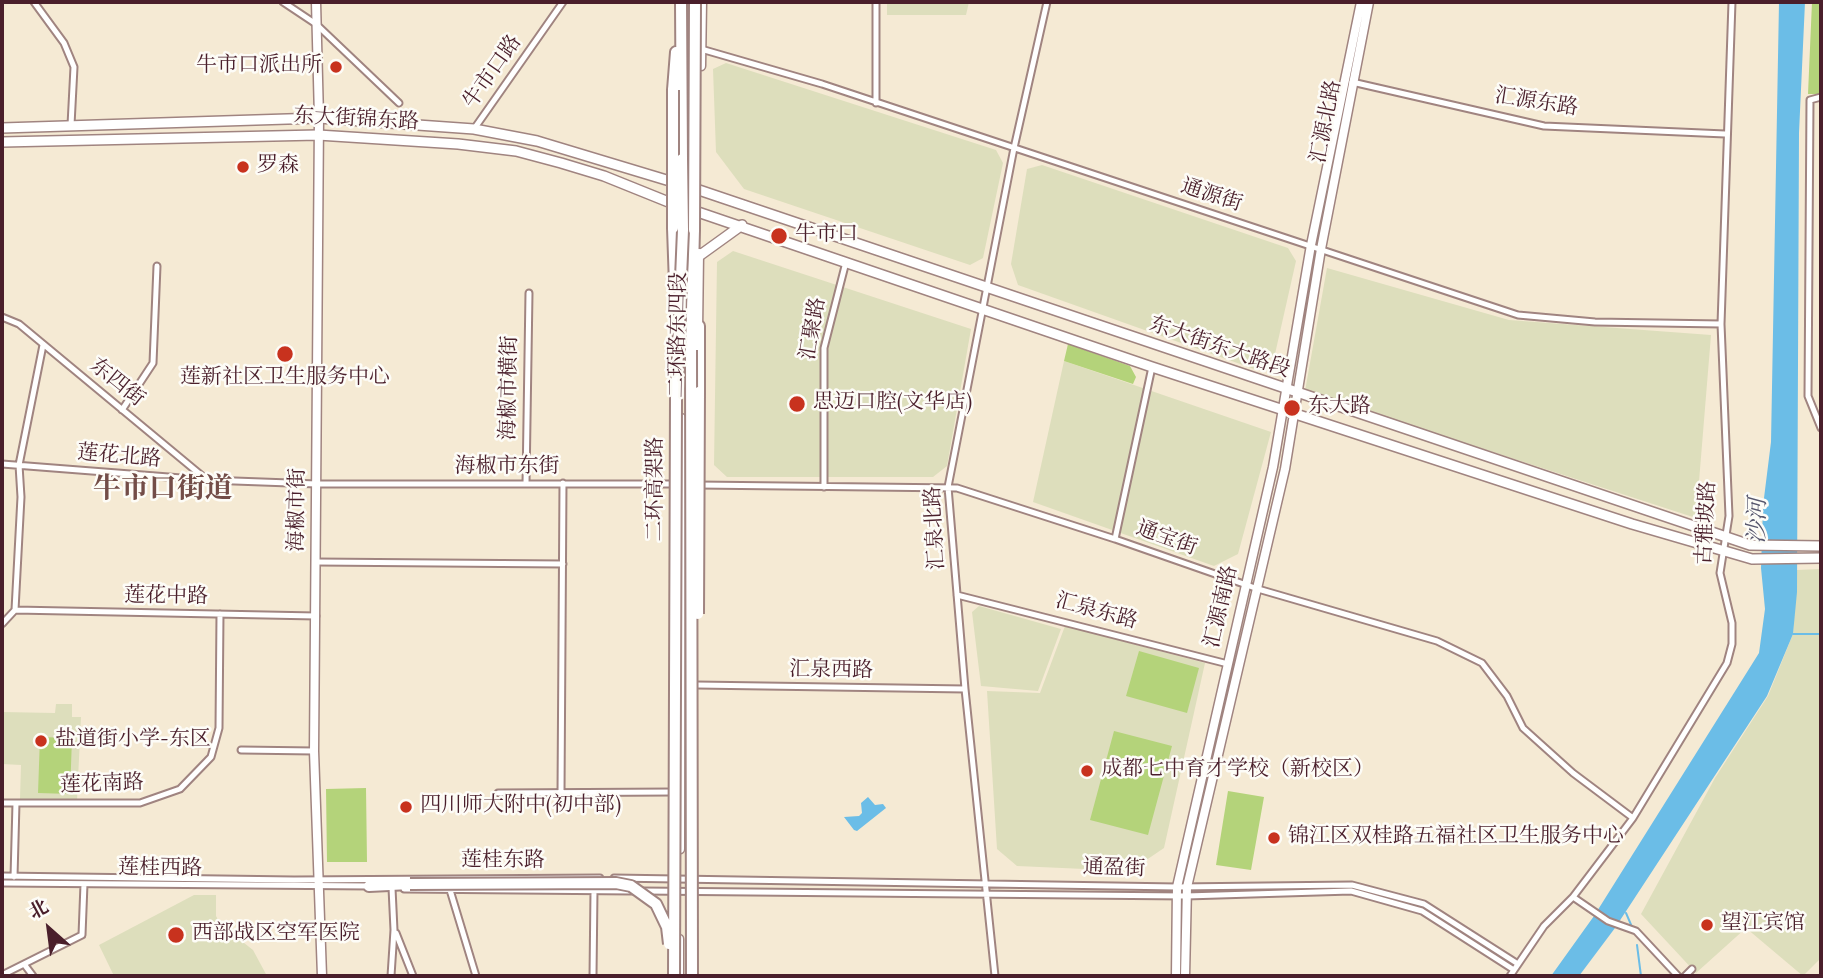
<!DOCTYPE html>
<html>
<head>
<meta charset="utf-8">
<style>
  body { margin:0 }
  #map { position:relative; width:1823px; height:978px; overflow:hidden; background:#f5ead4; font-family:Vollkorn,"Noto Serif SC",serif }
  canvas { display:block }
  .frame { position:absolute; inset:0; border:4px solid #4a1f2b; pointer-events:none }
  .north { position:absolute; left:14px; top:894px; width:70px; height:70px; -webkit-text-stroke:5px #fdfcf7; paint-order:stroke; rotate:332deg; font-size:19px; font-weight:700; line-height:28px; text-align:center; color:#4a1f2b }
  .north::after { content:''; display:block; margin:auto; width:24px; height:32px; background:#4a1f2b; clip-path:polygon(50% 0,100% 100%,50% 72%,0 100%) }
</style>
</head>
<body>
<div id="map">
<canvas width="1823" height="978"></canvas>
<div class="frame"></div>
<div class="north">北</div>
</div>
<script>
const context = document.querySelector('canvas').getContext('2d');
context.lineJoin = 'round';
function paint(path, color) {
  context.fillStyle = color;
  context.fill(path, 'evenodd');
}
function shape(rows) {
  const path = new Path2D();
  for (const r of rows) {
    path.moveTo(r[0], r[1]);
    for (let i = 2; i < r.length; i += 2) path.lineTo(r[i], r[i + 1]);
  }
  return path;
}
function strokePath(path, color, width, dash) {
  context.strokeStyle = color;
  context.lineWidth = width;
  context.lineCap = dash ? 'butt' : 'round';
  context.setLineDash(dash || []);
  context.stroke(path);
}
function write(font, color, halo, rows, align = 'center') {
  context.font = font + ' Vollkorn,"Noto Serif SC",serif';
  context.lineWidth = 5;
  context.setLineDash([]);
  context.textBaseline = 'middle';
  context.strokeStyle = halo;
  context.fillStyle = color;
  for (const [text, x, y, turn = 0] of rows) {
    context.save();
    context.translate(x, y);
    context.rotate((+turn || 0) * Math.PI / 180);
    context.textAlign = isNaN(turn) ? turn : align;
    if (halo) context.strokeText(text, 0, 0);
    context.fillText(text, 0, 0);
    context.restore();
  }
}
const built = shape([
  [887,2,969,2,966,15,887,15],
  [726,63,996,150,1003,163,983,258,970,265,744,189,716,152,713,69],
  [1042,165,1288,248,1296,261,1275,354,1257,370,1018,285,1011,264,1027,169],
  [733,251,971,329,947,466,933,477,727,477,714,465,717,262],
  [1327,268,1509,320,1711,335,1696,518,1305,391],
  [1064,361,1271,432,1238,554,1214,566,1033,502],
  [1821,569,1821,958,1803,976,1746,928,1696,973,1641,914,1715,778,1768,696,1793,634,1797,570],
  [979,606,1061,629,1038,691,981,686,972,612],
  [1065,626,1205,663,1164,848,1130,871,1017,866,997,849,987,691,1040,693],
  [56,704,72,704,72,717,81,717,77,800,20,799,21,765,2,764,2,712,55,713],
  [194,895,216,895,216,916,221,925,253,950,267,976,114,976,99,945]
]);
const green = shape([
  [1812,2,1821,2,1821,94,1808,94],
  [1068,344,1130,366,1136,377,1133,384,1064,361],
  [1139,651,1199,668,1187,713,1126,696],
  [1114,731,1172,746,1148,835,1090,820],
  [40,737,72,738,70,794,38,793],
  [366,788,367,862,327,862,326,789],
  [1228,791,1264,797,1251,870,1216,865]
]);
const water = shape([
  [1779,2,1805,2,1799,133,1797,592,1793,634,1767,696,1615,928,1579,976,1551,976,1594,916,1759,653,1765,609,1761,568,1763,506,1771,442],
  [868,797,875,805,883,804,886,808,857,831,854,830,844,817,859,816,862,813,861,803]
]);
const stream = shape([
  [1793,634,1821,634],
  [1626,913,1632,927],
  [1637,945,1641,976]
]);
const street = shape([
  [34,2,64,43,74,67,71,125],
  [283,2,316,24,399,103],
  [876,2,876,103],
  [701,49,822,84,1518,315,1595,322,1721,324],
  [1352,82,1544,126,1725,134],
  [1821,97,1810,100,1808,396,1821,428],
  [474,129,563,2],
  [2,317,19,324,207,480],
  [122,410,153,363,157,266],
  [2,464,207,480,317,484,677,484],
  [526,483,529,293],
  [698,485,957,488,1115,539,1258,589,1437,641,1482,663,1507,696,1523,728,1573,773,1633,818],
  [824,487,824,348,846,262],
  [1115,539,1152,367],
  [316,562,563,564],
  [957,595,1228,664],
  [15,610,316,616],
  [2,624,15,610,21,497,19,465,43,345],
  [697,685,965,689],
  [241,750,314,751],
  [498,793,674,792],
  [561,793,563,483],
  [2,803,140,803,180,789,211,757,219,728,220,614],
  [2,876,294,880,600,878],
  [14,877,16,803],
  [614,878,1177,887,1352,885,1424,904,1518,964],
  [2,883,370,886],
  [404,889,632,891],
  [450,890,476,976],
  [642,891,1186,896,1351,891,1422,911,1514,970],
  [1573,897,1608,921,1636,931,1678,976],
  [396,933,413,976],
  [24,964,33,976],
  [2,975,82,935,84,884],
  [391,976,394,930,392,888],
  [593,976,594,891],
  [995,976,965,689,948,487,1014,148,1047,2],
  [1510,976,1544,926,1573,897,1633,818,1727,663,1732,644,1732,623,1720,573,1729,516,1721,324,1732,2],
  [1685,976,1692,969]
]);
const secondary = shape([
  [316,2,319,118,314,751,322,976],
  [701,66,702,2],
  [698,331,699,253],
  [680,849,681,418],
  [679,939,679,976],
  [1176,976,1177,887,1273,467,1311,245,1361,2],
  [1185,976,1187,887,1285,469,1321,249,1369,2]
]);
const primary = shape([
  [2,128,319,118,474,129,537,141,693,188,1750,545,1821,546],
  [2,142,318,135,458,144,516,151,561,163,604,176,676,205],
  [689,209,1152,367,1632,524,1752,559,1821,558],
  [699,256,742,225]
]);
const highway = shape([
  [681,2,682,159],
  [673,90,676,52],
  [673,228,676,313],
  [699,326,699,392],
  [691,350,694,230],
  [369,886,410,884]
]);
const highwayBridge = shape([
  [673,228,673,90],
  [694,230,695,2],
  [691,350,692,976],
  [698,614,699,392],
  [410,884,616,883,631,886,656,904,667,927,669,944],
  [674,976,676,398,683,230,682,159]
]);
const markers = [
  [336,67,7,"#c8321e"],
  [243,167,7,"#c8321e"],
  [779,236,9,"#c8321e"],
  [285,354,9,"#c8321e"],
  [797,404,9,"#c8321e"],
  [1292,408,9,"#c8321e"],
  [41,741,7,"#c8321e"],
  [1087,771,7,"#c8321e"],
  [406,807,7,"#c8321e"],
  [1274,838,7,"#c8321e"],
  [1707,925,7,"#c8321e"],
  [176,935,9,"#c8321e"]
];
const poiNames = [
  ["牛市口派出所",322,67,"right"],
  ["罗森",257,167],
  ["牛市口",795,236],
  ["莲新社区卫生服务中心",285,379,"center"],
  ["思迈口腔(文华店)",813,404],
  ["东大路",1308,408],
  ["盐道街小学-东区",55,741],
  ["成都七中育才学校（新校区）",1101,771],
  ["四川师大附中(初中部)",420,807],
  ["锦江区双桂路五福社区卫生服务中心",1288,838],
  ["望江宾馆",1721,925],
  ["西部战区空军医院",192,935]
];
const streetNames = [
  ["牛市口路",494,73,-55],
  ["汇源东路",1536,104,9],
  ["东大街锦东路",356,121,3],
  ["汇源北路",1328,122,-79],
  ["通源街",1211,197,18],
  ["汇聚路",815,329,-80],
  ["二环路东四段",680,335,-89],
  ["东大街东大路段",1219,349,19],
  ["东四街",116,384,39],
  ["海椒市横街",511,388,-89],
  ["莲花北路",119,458,5],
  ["海椒市东街",507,468],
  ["二环高架路",657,489,-90],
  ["海椒市街",299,510,-89],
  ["古雅坡路",1708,523,-87],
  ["汇泉北路",937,528,-93],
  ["通宝街",1166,540,20],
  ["莲花中路",166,598,1],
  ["汇源南路",1223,607,-77],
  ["汇泉东路",1096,613,15],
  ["汇泉西路",831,672,1],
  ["莲花南路",102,786,-2],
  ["莲桂东路",503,862],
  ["莲桂西路",160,870,1],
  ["通盈街",1114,870,2]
];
const waterNames = [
  ["沙河",1760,521,-89]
];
const districtNames = [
  ["牛市口街道",163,492]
];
paint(built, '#dddebc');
paint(green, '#b4d37a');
paint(water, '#6bbde7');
strokePath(stream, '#6bbde7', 2);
strokePath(street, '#a08480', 9);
strokePath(secondary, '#a08480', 11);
strokePath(primary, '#a08480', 12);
strokePath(highway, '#a08480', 14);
strokePath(street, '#fff', 5);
strokePath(secondary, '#fff', 8);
strokePath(primary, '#fff', 9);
strokePath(highway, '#fff', 10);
strokePath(highwayBridge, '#a08480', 14, []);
strokePath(highwayBridge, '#fff', 10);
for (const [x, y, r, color] of markers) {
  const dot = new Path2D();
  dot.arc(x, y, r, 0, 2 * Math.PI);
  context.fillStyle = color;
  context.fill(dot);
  strokePath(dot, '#fdfcf7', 2.5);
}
write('21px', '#4a1f2b', '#fdfcf7', poiNames, 'left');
write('21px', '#4a1f2b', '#fdfcf7', streetNames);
write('italic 23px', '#56566d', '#fdfcf7', waterNames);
write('bold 28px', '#734d48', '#fdfcf7', districtNames);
</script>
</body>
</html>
